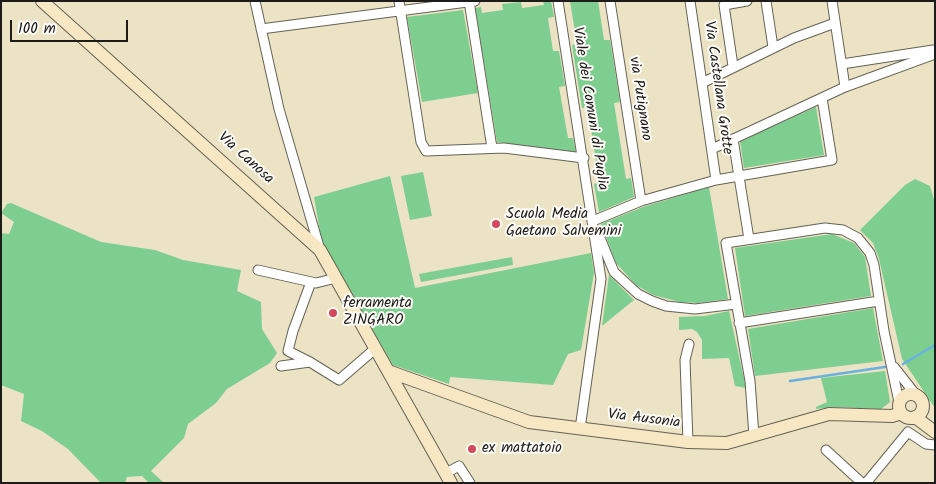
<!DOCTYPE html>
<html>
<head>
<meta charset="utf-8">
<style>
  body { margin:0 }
  #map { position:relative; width:936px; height:484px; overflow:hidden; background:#ebe3c3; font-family:Kalam,sans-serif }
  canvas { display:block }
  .frame { position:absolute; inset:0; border:2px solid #1c1c1c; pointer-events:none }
  .scale { position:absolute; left:10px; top:20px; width:118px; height:22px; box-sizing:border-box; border:2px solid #1c1c1c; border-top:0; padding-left:6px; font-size:15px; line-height:18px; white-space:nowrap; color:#1c1c1c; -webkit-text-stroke:4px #fdfcf7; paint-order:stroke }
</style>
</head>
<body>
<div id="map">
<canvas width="936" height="484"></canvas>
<div class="frame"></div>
<div class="scale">100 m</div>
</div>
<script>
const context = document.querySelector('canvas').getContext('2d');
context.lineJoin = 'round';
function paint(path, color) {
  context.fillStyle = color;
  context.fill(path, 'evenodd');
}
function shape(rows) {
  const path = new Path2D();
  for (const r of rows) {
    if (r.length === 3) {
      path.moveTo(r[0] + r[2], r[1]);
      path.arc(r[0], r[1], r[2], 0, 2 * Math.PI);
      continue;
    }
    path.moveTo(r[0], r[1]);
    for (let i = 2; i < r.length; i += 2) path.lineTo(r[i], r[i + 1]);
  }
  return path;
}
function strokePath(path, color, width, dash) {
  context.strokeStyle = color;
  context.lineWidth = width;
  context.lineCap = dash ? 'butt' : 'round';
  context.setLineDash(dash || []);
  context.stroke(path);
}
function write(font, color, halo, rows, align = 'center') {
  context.font = font + ' Kalam,sans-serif';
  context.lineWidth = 4;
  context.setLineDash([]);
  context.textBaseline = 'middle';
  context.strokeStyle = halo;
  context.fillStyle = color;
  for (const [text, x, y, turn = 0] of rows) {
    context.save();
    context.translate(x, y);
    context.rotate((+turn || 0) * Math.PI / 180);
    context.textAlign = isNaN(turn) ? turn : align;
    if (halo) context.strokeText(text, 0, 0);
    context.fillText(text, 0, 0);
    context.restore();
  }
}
const green = shape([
  [543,1,551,1,554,17,548,18,553,51,559,51,565,86,559,87,568,138,573,138,576,152,497,142,475,8,481,7,482,13,503,10,502,4,521,2,522,8,544,5],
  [570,1,598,1,604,40,610,40,620,102,614,103,626,179,631,178,634,197,599,212,594,184,599,183,588,107,582,108,572,45,577,44],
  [463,10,478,93,422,102,407,17],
  [816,107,824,155,744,168,740,141],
  [423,172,432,216,410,220,401,176],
  [390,176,415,288,591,253,594,273,581,350,568,354,553,385,450,377,449,384,393,365,322,243,314,197],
  [915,179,930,186,935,203,935,408,902,359,879,259,873,243,860,230,905,185],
  [709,187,728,299,698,303,680,302,653,295,636,285,616,263,601,224,643,207],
  [11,203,101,242,155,250,183,260,241,270,237,291,261,302,262,329,277,353,270,363,227,389,216,403,188,424,184,438,151,471,164,483,149,483,142,476,127,477,125,483,101,483,68,449,42,431,21,421,24,394,1,385,1,233,9,234,14,222,1,213,7,204],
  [832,234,854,243,865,257,871,296,745,316,735,248],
  [512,257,513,265,421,282,419,274],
  [609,275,634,300,602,326],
  [873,308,883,361,755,376,748,329],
  [729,311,746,388,735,386,729,358,702,359,702,340,697,332,692,329,679,330,679,317,705,316],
  [885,371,890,402,881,409,834,407,816,409,816,407,827,402,821,378]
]);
const stream = shape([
  [903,364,935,345],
  [790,381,885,367]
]);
const minor = shape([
  [255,1,279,109,320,250],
  [399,1,421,142,426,151,504,148,584,158],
  [469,1,492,148],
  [558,1,601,279,580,429],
  [610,1,641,201],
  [690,1,716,180],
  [766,1,773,47],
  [832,1,845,87],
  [261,29,475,1],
  [842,64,933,50],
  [733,66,724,5,747,1],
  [702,83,794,38,835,23],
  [733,139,749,239],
  [712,149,845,87,935,54],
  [593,221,641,201,716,180,832,160,822,98],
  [600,238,614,272,638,294,652,301,666,306,695,309,736,304],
  [258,270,316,283,336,278],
  [739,323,879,301],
  [310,362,288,351,293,331,311,282],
  [281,366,310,362,339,380,376,348],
  [894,367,916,395],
  [754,436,750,381,726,243,825,228,843,230,858,238,870,253,874,265,884,331,899,402],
  [688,442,685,360,689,344],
  [826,450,862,483],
  [446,473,459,466,470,483],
  [866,483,908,432,926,444,935,445]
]);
const secondary = shape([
  [42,1,320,250,451,483],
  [388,371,529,422,688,442,727,443,829,414,892,416,901,413],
  [911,406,12],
  [915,417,935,432]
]);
const markers = [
  [496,224,5,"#d1495b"],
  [333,313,5,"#d1495b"],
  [472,449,5,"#d1495b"]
];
const streetNames = [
  ["Via Castellana Grotte",717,88,82],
  ["via Putignano",639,99,81],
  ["Viale dei Comuni di Puglia",589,109,81],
  ["Via Canosa",245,159,42],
  ["Via Ausonia",644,420,7]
];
const poiNames = [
  ["Scuola Media",506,215],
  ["Gaetano Salvemini",506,232],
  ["ferramenta",343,304],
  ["ZINGARO",343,321],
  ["ex mattatoio",482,449]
];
paint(green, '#7ece8f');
strokePath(stream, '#68b1e0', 2.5);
strokePath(minor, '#646256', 11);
strokePath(secondary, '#646256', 14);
strokePath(minor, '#fff', 9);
strokePath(secondary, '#f8e7c3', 12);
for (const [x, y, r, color] of markers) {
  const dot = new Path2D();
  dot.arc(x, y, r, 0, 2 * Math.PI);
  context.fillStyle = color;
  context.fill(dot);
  strokePath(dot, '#fdfcf7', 2);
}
write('15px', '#1c1c1c', '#fdfcf7', streetNames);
write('15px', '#1c1c1c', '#fdfcf7', poiNames, 'left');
</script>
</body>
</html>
